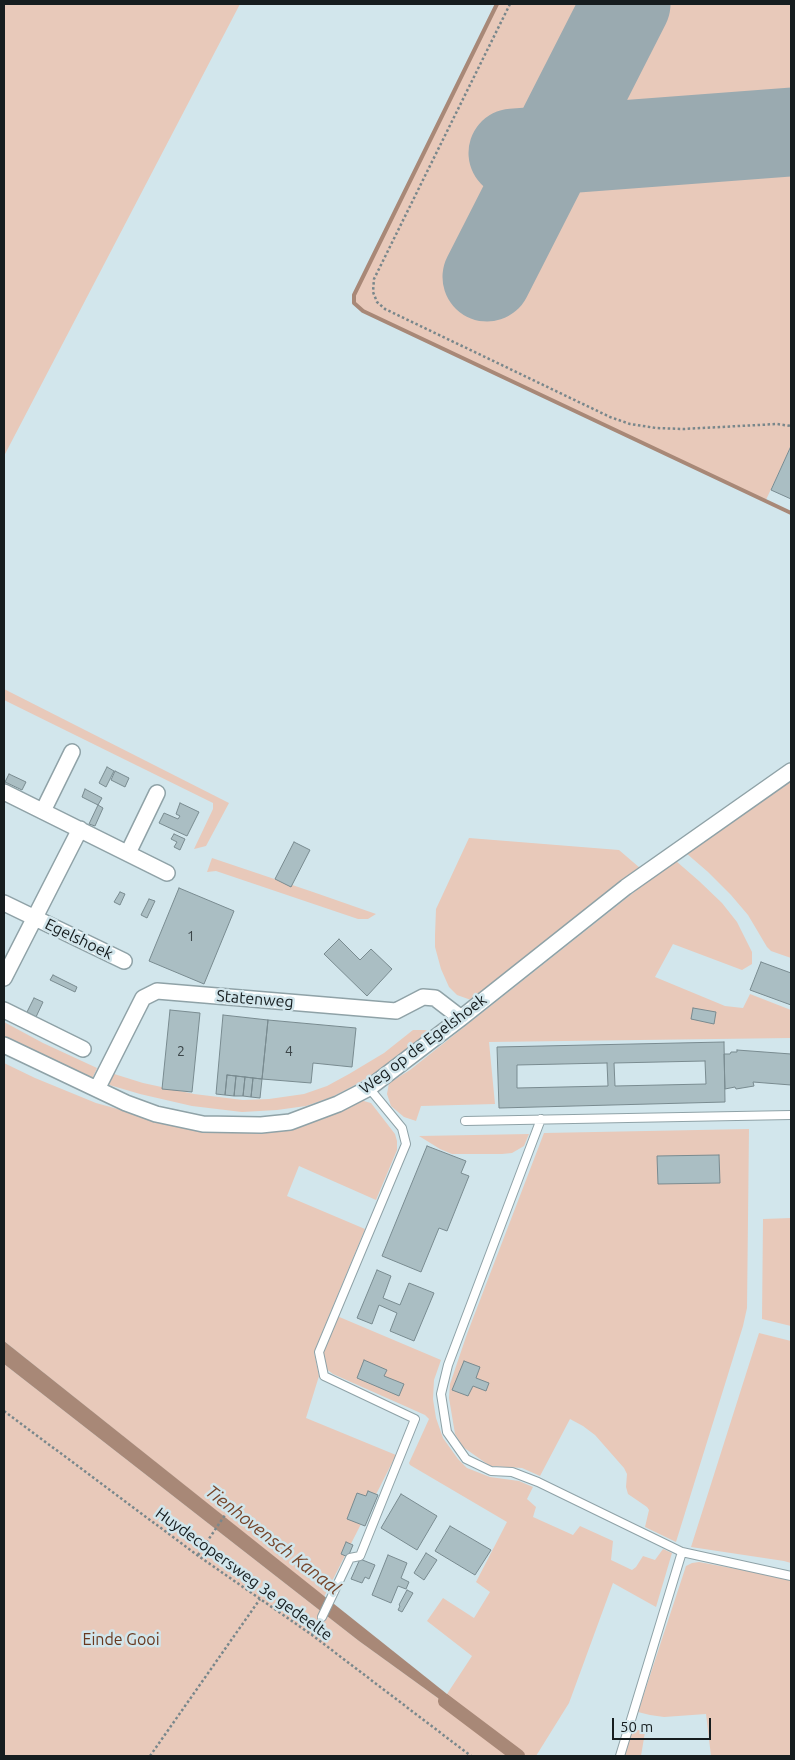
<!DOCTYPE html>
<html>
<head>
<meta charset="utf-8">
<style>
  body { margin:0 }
  #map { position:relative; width:795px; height:1760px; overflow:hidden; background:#d2e6ec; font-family:Ubuntu,sans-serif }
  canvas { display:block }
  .frame { position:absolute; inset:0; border:5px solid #161d1f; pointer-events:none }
  .scale { position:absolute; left:612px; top:1718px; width:99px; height:22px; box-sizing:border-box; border:2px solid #161d1f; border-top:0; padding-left:6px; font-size:15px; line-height:18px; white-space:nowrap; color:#161d1f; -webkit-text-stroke:4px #d2e6ec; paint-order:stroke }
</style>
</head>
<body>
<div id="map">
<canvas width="795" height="1760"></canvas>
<div class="frame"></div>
<div class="scale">50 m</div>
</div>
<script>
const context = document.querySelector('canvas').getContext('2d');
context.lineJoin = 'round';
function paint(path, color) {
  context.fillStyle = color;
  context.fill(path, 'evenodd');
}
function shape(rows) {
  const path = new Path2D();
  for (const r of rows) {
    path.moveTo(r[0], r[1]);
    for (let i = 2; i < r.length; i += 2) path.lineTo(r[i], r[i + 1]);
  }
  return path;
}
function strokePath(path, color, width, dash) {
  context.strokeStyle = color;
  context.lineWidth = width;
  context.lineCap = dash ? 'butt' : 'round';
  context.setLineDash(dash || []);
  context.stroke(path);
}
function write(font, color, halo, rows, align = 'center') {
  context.font = font + ' Ubuntu,sans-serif';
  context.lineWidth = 5;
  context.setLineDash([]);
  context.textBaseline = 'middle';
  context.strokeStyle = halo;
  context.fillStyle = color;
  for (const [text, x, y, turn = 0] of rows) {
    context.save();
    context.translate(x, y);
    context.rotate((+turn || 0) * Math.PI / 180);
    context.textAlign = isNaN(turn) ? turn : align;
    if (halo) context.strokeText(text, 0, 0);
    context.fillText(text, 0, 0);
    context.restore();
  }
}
const green = shape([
  [4,4,240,4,4,456],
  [497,4,791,4,791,446,765,502,363,311,354,303,354,295],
  [4,689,229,803,206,846,194,849,213,809,213,803,4,700],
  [791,781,791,958,771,951,767,947,748,915,731,895,708,872,686,853],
  [469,838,619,850,640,868,471,1000,457,995,449,987,441,969,435,947,435,935,436,909],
  [212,858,313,892,376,914,368,919,358,919,216,871,207,872],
  [676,861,699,881,722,903,737,922,752,952,752,964,742,970,673,944,655,977,725,1006,743,1008,750,994,791,1010,791,1038,489,1042,495,1104,421,1106,416,1121,404,1117,391,1106,387,1094,389,1083,410,1070,638,889],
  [4,1022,43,1043,97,1068,92,1079,4,1039],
  [413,1030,425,1030,431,1032,385,1067,355,1085,332,1097,306,1106,277,1110,242,1112,192,1106,140,1094,106,1084,111,1073,143,1083,194,1094,243,1100,269,1099,304,1094,327,1086,349,1074,384,1053],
  [4,1063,35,1078,96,1103,136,1114,300,1126,323,1119,360,1100,371,1103,395,1134,397,1141,397,1150,376,1200,299,1166,287,1196,365,1229,314,1352,319,1376,306,1418,396,1455,324,1597,4,1341],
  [749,1129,747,1308,743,1326,676,1542,645,1527,649,1510,647,1507,628,1494,626,1487,627,1474,624,1468,595,1435,583,1426,570,1419,540,1476,522,1468,490,1466,463,1447,455,1434,449,1398,450,1384,467,1334,544,1133],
  [529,1134,524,1146,512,1153,502,1154,452,1154,440,1149,419,1136],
  [791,1218,791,1326,762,1319,763,1219],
  [337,1316,441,1360,434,1380,433,1399,436,1418,443,1438,458,1459,467,1468,490,1477,519,1481,533,1487,527,1499,536,1507,533,1517,573,1535,580,1526,613,1541,611,1560,632,1570,636,1567,643,1556,655,1560,663,1549,672,1553,656,1607,613,1583,569,1703,536,1756,523,1756,447,1694,472,1656,427,1621,443,1598,474,1618,490,1592,476,1582,507,1522,410,1465,409,1463,429,1419,425,1415,333,1374,325,1368,323,1357,325,1345],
  [759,1333,791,1341,791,1563,784,1561,691,1547],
  [4,1364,359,1641,518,1756,4,1756],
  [699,1562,791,1579,791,1756,711,1756,706,1714,664,1717,650,1715,638,1712,686,1566,692,1563],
  [632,1728,645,1732,641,1756,625,1756]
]);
const water = shape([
  [4,1341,447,1694,523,1756,518,1756,359,1641,4,1364]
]);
const stream = shape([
  [497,4,354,295,354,303,363,311,791,513]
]);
const canal = shape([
  [445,1701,518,1756]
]);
const runway = shape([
  [513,153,791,132],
  [487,277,626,4]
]);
const building = shape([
  [791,446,791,499,771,490,791,446],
  [107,767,114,771,106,787,99,783,107,767],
  [115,771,129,778,125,787,111,780,115,771],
  [9,774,26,782,22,790,5,782,9,774],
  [85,789,102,798,98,805,82,797,85,789],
  [180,803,199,812,187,836,159,823,164,813,178,819,180,816,176,814,180,803],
  [98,805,103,808,95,826,89,824,98,805],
  [174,834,185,839,180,850,174,847,177,842,171,839,174,834],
  [294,842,310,850,291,887,275,879,294,842],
  [179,888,234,911,204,984,149,961,179,888],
  [120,892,125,894,120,905,114,902,120,892],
  [149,899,155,901,147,918,141,915,149,899],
  [339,939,360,960,371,949,392,969,367,996,324,954,339,939],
  [761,962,791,973,791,1005,750,990,761,962],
  [53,975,77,987,75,992,50,980,53,975],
  [34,998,43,1002,36,1017,27,1012,34,998],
  [693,1008,716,1012,714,1024,691,1019,693,1008],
  [170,1010,200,1013,192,1092,162,1089,170,1010],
  [223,1015,268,1020,262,1079,227,1075,225,1095,216,1094,223,1015],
  [268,1020,356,1028,352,1067,313,1063,311,1083,262,1079,268,1020],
  [724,1042,725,1102,499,1108,497,1047,724,1042],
  [705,1061,706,1084,615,1086,614,1063,705,1061],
  [607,1063,608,1086,517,1088,517,1065,607,1063],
  [737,1050,791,1054,791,1085,753,1082,754,1086,736,1089,735,1087,725,1089,724,1054,730,1054,731,1052,737,1052,737,1050],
  [227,1075,236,1076,234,1096,225,1095,227,1075],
  [236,1076,245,1077,243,1096,234,1096,236,1076],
  [245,1077,253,1078,251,1097,243,1096,245,1077],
  [253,1078,262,1079,260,1098,251,1097,253,1078],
  [427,1146,466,1161,461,1173,469,1176,447,1231,439,1228,421,1272,382,1256,427,1146],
  [719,1155,720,1183,658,1184,657,1156,719,1155],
  [377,1270,391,1276,383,1298,400,1305,409,1283,434,1293,414,1341,390,1331,397,1313,379,1305,372,1324,357,1318,377,1270],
  [364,1360,387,1370,384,1376,404,1384,399,1396,357,1378,364,1360],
  [464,1361,480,1367,476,1378,489,1383,486,1391,473,1386,468,1396,452,1390,464,1361],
  [368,1491,378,1495,365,1526,347,1519,357,1493,366,1496,368,1491],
  [401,1494,437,1516,417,1550,381,1528,401,1494],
  [450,1526,491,1550,475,1575,435,1551,450,1526],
  [346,1542,353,1545,348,1557,341,1554,346,1542],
  [426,1553,437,1560,424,1580,414,1573,426,1553],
  [388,1555,407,1563,401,1578,409,1582,406,1589,398,1586,391,1603,372,1595,388,1555],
  [360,1559,375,1565,369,1579,365,1577,362,1583,351,1579,360,1559],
  [407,1590,413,1593,402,1612,398,1610,400,1606,399,1605,407,1590]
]);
const path = shape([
  [510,4,374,279,373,292,377,302,385,309,610,417,630,424,656,428,683,429,777,424,791,426],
  [4,1411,197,1555,312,1635,471,1756],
  [198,1555,225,1515],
  [312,1635,317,1626],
  [150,1756,260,1599]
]);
const lane = shape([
  [541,1119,448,1365,441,1394,447,1432,466,1459,491,1471,512,1472,538,1482,682,1552,620,1756],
  [465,1121,791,1115],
  [682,1552,791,1576],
  [322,1617,350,1558,360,1556,415,1419,324,1376,319,1352,406,1144,402,1128,369,1088]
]);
const street = shape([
  [4,792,167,873],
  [43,811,72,752],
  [128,853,157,793],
  [4,903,124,961],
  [4,978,80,829],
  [4,1010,83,1049],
  [4,1045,126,1103,156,1114,203,1124,261,1125,290,1122,338,1104,369,1088,461,1018,626,887,791,771],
  [97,1089,143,998,157,991,396,1011,423,997,435,998,461,1018]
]);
const numberNames = [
  ["1",191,936],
  ["2",181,1051],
  ["4",289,1051]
];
const streetNames = [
  ["Egelshoek",79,939,26],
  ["Statenweg",255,999,5],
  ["Weg op de Egelshoek",423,1044,-37],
  ["Huydecopersweg 3e gedeelte",244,1574,36]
];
const parkNames = [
  ["Einde Gooi",121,1640]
];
const waterNames = [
  ["Tienhovensch Kanaal",273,1540,38]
];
paint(green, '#e8c9ba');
paint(water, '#a88877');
strokePath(stream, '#a88877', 4);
strokePath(canal, '#a88877', 14);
strokePath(runway, '#9aaab0', 89);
paint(building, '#aabec3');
strokePath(building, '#798b90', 1);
strokePath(lane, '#8fa2a7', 10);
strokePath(street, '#8fa2a7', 18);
strokePath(path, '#79878b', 2.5, [2.5, 2.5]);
strokePath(lane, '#fff', 8);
strokePath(street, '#fff', 15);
write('14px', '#3b4548', null, numberNames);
write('16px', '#161d1f', '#d2e6ec', streetNames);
write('16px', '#68391f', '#d2e6ec', parkNames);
write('italic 18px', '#75452a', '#d2e6ec', waterNames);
</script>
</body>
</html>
